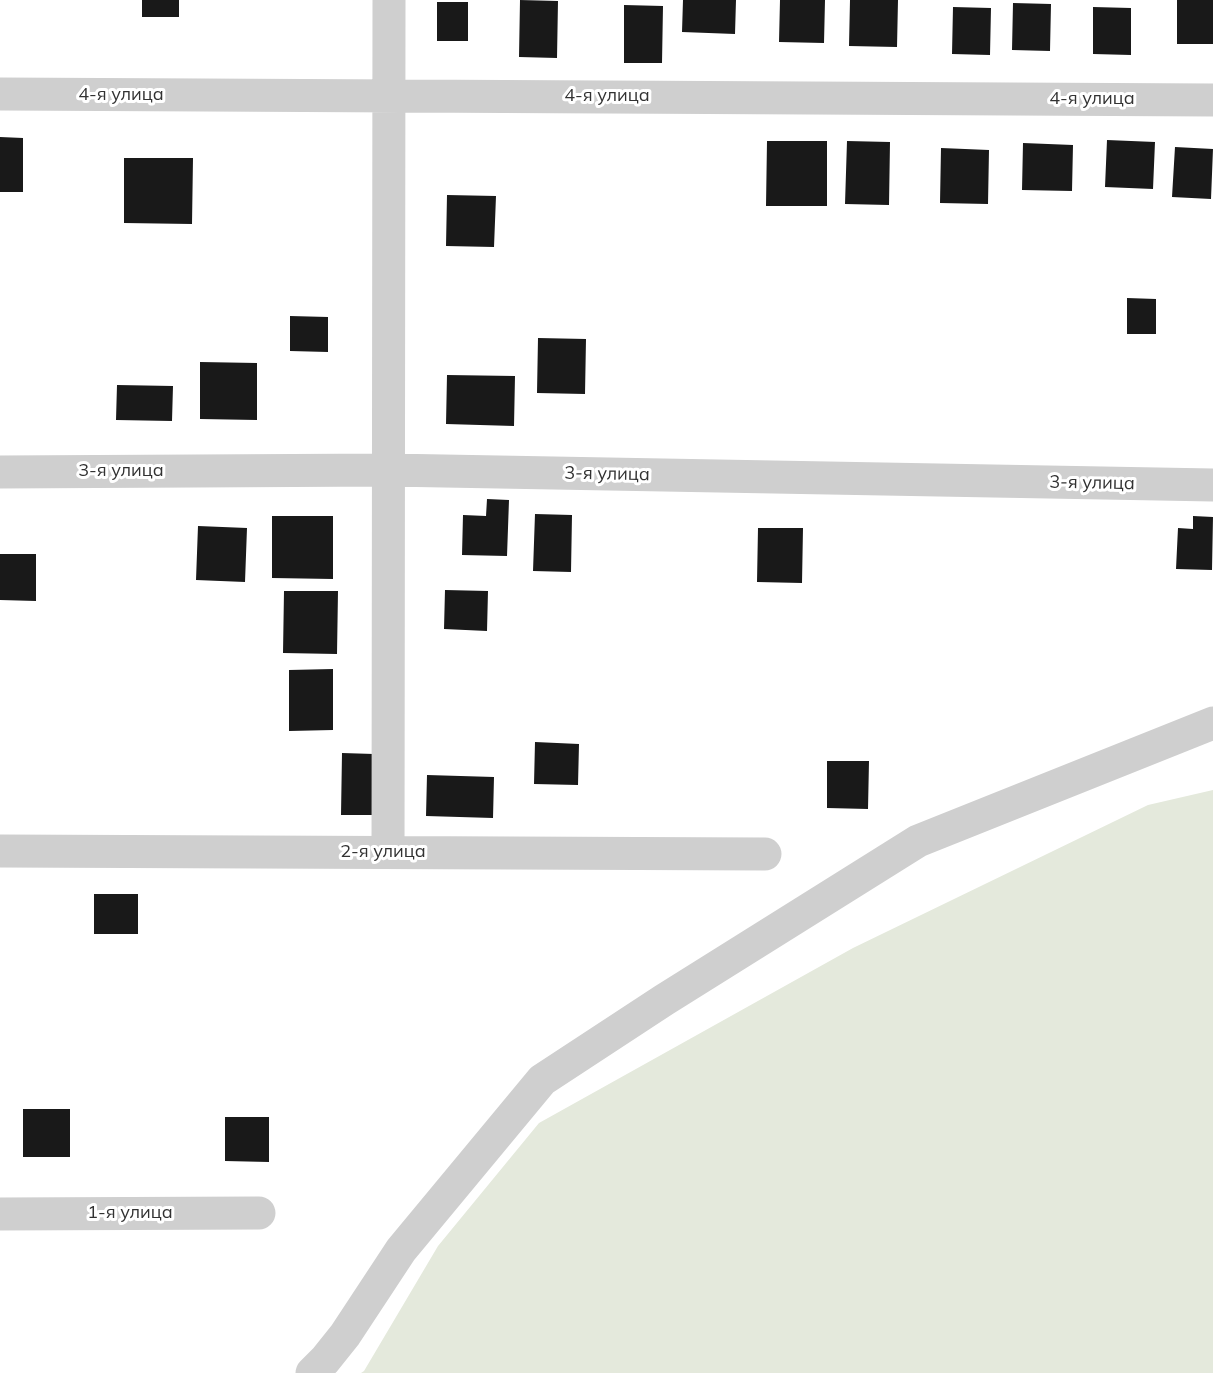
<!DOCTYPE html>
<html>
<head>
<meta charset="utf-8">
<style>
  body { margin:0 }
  canvas { display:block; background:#fff }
</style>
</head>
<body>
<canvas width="1213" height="1373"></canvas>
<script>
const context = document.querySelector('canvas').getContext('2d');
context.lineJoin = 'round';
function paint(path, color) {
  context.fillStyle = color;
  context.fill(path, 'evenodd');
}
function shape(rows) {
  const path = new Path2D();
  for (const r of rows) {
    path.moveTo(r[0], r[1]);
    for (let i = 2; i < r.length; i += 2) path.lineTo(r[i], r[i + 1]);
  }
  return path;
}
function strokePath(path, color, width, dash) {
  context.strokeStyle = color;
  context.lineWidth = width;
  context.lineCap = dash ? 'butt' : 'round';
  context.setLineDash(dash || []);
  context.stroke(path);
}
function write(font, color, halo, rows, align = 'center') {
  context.font = font + ' Mulish,sans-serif';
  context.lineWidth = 6;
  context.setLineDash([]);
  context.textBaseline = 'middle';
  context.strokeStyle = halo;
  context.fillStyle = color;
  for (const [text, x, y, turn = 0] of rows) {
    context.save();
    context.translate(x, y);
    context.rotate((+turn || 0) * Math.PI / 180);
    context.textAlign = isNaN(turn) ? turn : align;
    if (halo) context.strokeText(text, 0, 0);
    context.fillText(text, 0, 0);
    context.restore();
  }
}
const green = shape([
  [1213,790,1213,1373,361,1373,364,1371,438,1246,539,1123,853,948,1148,805]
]);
const building = shape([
  [142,0,179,0,179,17,142,17],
  [520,0,558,1,557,58,519,57],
  [683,0,736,0,735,34,682,32],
  [780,0,825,0,824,43,779,42],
  [850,0,898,0,897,47,849,46],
  [1177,0,1213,0,1213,44,1177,44],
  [437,2,468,2,468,41,437,41],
  [1013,3,1051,4,1050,51,1012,50],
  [624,5,663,6,662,63,624,63],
  [953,7,991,8,990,55,952,54],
  [1093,7,1131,8,1131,55,1093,54],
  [0,137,23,138,23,192,0,192],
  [1107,140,1155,142,1153,189,1105,187],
  [767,141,827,141,827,206,766,206],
  [847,141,890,142,889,205,845,204],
  [1023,143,1073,145,1072,191,1022,190],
  [1175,147,1213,149,1211,199,1172,197],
  [941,148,989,150,988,204,940,203],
  [124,158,193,158,192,224,124,223],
  [447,195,496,196,494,247,446,246],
  [1127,298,1156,299,1156,334,1127,334],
  [290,316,328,317,328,352,290,351],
  [538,338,586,339,585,394,537,393],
  [200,362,257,363,257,420,200,419],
  [447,375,515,376,514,426,446,424],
  [117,385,173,386,172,421,116,420],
  [487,499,509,500,507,556,462,555,463,515,486,516],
  [535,514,572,515,571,572,533,571],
  [272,516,333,516,333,579,272,578],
  [1193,516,1213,517,1212,570,1176,569,1178,528,1193,529],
  [198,526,247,528,245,582,196,580],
  [758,528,803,528,802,583,757,582],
  [0,554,36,554,36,601,0,600],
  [445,590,488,591,487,631,444,629],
  [284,591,338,591,337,654,283,653],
  [333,669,333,730,289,731,289,670],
  [535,742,579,744,578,785,534,784],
  [342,753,374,754,373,815,341,815],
  [827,761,869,761,868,809,827,808],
  [427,775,494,777,493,818,426,816],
  [94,894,138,894,138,934,94,934],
  [23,1109,70,1109,70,1157,23,1157],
  [225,1117,269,1117,269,1162,225,1161]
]);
const minor = shape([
  [0,94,1213,100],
  [0,472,389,470,1213,485],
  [0,851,765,854],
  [388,852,389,0],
  [0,1214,259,1213],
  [312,1373,325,1360,345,1335,401,1250,542,1080,664,1000,918,841,1213,723]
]);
const streetNames = [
  ["4-я улица",121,95],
  ["4-я улица",607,96],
  ["4-я улица",1092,99],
  ["3-я улица",121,471],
  ["3-я улица",607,474,1],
  ["3-я улица",1092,483,1],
  ["2-я улица",383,852],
  ["1-я улица",130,1213]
];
paint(green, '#e4e9dc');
paint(building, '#191919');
strokePath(minor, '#cfcfcf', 33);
write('18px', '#323232', '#fff', streetNames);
</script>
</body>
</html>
